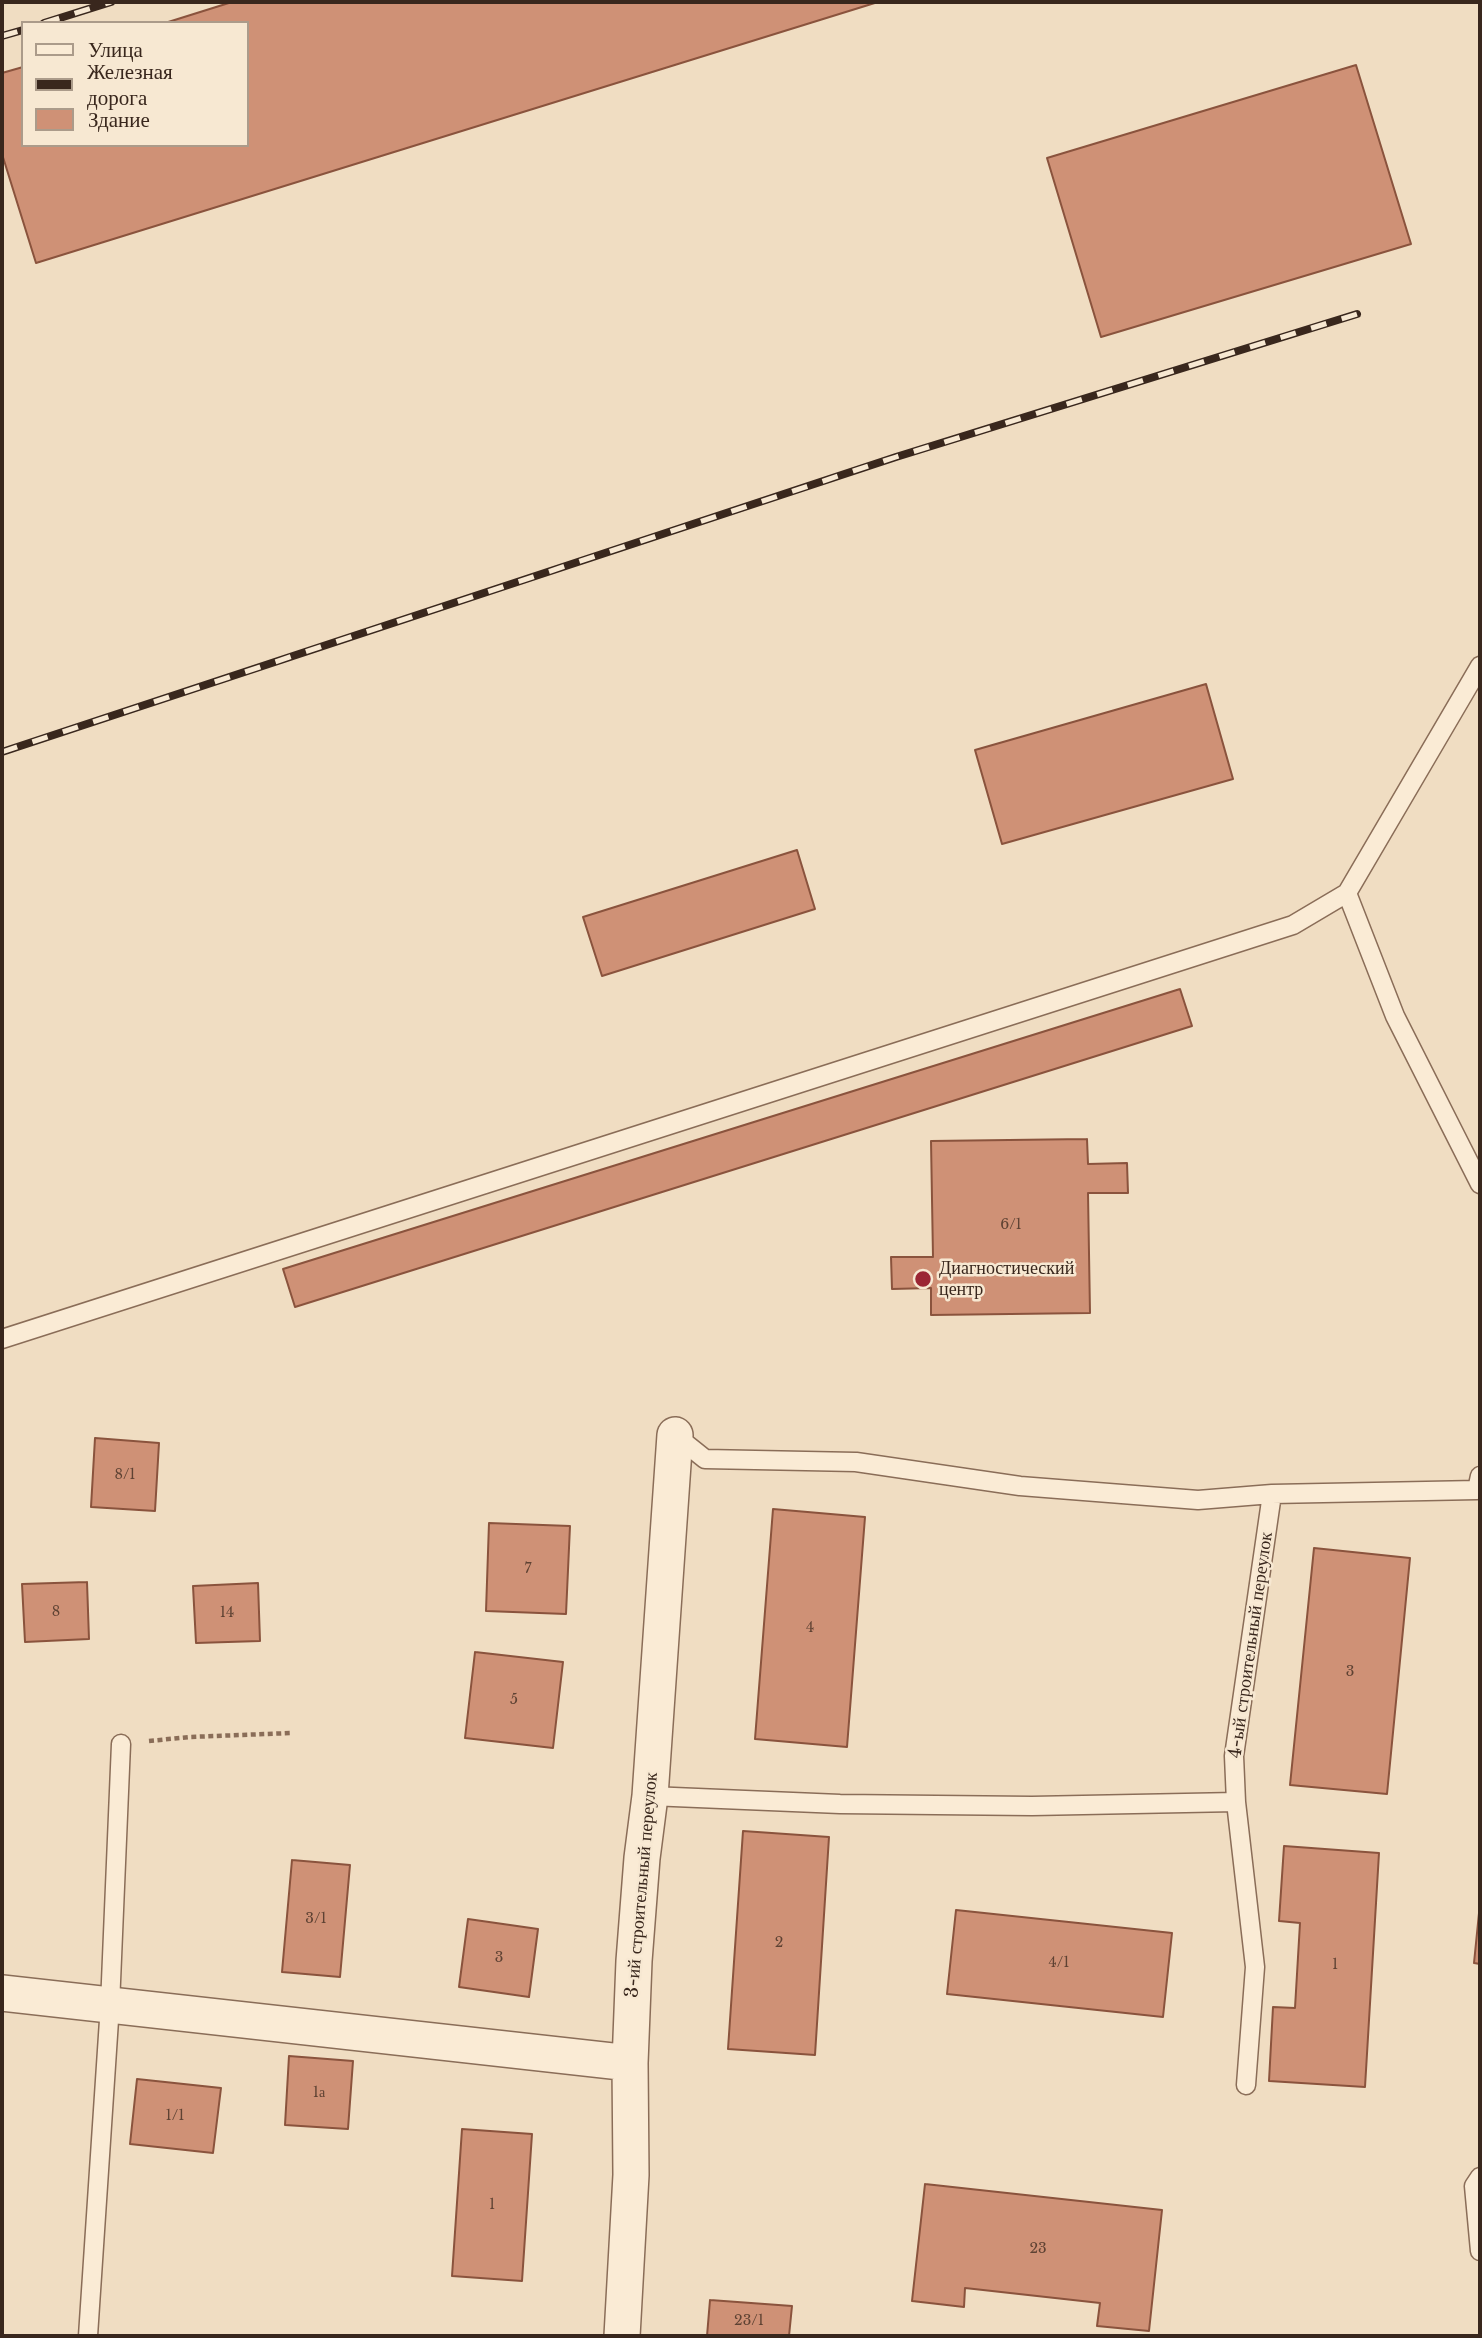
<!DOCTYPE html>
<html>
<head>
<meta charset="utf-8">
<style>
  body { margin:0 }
  #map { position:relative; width:1482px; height:2338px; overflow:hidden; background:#f0ddc2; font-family:"Libre Baskerville",serif }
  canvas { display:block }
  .frame { position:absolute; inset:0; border:4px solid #39271d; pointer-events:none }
  .legend { position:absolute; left:21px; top:21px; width:228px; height:126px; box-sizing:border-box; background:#f7e8d2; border:2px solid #ab9b8a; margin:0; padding:9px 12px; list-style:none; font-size:21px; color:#39271d }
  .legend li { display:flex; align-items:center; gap:14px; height:35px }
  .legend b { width:35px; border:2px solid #ab9b8a }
</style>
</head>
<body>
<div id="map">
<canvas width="1482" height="2338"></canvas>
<div class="frame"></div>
<ul class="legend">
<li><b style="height:9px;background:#faebd5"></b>Улица</li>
<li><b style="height:9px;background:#39271d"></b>Железная дорога</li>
<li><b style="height:19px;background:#cf9176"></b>Здание</li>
</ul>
</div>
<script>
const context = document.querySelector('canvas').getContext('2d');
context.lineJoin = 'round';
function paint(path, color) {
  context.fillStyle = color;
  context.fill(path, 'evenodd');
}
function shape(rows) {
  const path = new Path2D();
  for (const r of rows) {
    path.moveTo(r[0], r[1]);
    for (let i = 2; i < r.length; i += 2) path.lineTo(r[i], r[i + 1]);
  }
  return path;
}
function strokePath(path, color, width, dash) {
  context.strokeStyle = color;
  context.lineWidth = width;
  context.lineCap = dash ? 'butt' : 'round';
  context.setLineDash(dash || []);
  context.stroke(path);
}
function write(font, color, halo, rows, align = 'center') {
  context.font = font + ' "Libre Baskerville",serif';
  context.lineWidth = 5;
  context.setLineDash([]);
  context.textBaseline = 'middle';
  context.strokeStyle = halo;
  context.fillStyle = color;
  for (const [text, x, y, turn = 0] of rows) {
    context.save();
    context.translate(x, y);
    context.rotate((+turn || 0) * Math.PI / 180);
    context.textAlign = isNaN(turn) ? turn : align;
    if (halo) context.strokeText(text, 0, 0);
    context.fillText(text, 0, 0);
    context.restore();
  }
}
const building = shape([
  [232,2,878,2,36,263,2,154,2,73,23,67,23,145,247,145,247,23,165,23,232,2],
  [1356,65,1411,244,1101,337,1047,158,1356,65],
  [1206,684,1233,779,1002,844,975,750,1206,684],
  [797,850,815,909,602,976,583,917,797,850],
  [1180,989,1192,1026,295,1307,283,1269,1180,989],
  [1087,1139,1088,1164,1127,1163,1128,1193,1088,1193,1090,1313,931,1315,931,1288,892,1289,891,1257,933,1257,931,1141,1087,1139],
  [95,1438,159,1443,155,1511,91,1507,95,1438],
  [773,1509,865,1517,847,1747,755,1739,773,1509],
  [489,1523,570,1526,566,1614,486,1611,489,1523],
  [1314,1548,1410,1558,1387,1794,1290,1785,1314,1548],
  [87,1582,89,1639,25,1642,22,1584,87,1582],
  [258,1583,260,1641,196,1643,193,1586,258,1583],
  [475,1652,563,1662,553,1748,465,1738,475,1652],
  [743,1831,829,1837,815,2055,728,2049,743,1831],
  [1284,1846,1379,1853,1365,2087,1269,2081,1273,2007,1295,2008,1300,1923,1279,1921,1284,1846],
  [292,1860,350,1865,340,1977,282,1972,292,1860],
  [1480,1903,1480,1964,1474,1963,1480,1903],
  [956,1910,1172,1933,1163,2017,947,1994,956,1910],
  [468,1919,538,1929,529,1997,459,1987,468,1919],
  [289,2056,353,2061,348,2129,285,2125,289,2056],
  [137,2079,221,2088,213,2153,130,2144,137,2079],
  [462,2129,532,2134,522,2281,452,2276,462,2129],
  [925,2184,1162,2210,1149,2331,1097,2326,1100,2303,965,2288,964,2307,912,2301,925,2184],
  [710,2300,792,2306,789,2336,707,2336,710,2300]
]);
const path = shape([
  [149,1741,190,1737,291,1733]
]);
const lane = shape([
  [1347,893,1480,666],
  [2,1339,1293,925,1347,893,1395,1016,1480,1184],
  [675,1435,705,1459,856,1462,1020,1486,1198,1500,1272,1494,1477,1490,1480,1476],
  [650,1796,840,1804,1032,1806,1236,1802],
  [1246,2085,1255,1967,1236,1802,1234,1756,1272,1494],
  [1480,2177,1474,2186,1480,2251],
  [88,2336,110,2005,121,1744]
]);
const street = shape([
  [2,1993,630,2063],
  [622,2336,631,2175,630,2063,634,1961,642,1858,650,1796,675,1435]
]);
const rail = shape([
  [44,23,111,2],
  [2,36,23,30],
  [2,752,896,457,1357,314]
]);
const markers = [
  [923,1279,9,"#9b2634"]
];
const numberNames = [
  ["6/1",1011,1225],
  ["8/1",125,1475],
  ["7",528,1569],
  ["8",56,1612],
  ["14",227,1613],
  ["4",810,1628],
  ["3",1350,1672],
  ["5",514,1700],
  ["3/1",316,1919],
  ["2",779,1943],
  ["3",499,1958],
  ["4/1",1059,1963],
  ["1",1335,1965],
  ["1а",319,2093],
  ["1/1",175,2116],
  ["1",492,2205],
  ["23",1038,2249],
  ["23/1",749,2321]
];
const poiNames = [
  ["Диагностический",939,1269],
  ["центр",939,1290]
];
const streetNames = [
  ["4-ый строительный переулок",1251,1645,-82],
  ["3-ий строительный переулок",642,1885,-85]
];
paint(building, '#cf9176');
strokePath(building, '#8a533d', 2);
strokePath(lane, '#8a6d58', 21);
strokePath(street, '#8a6d58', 38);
strokePath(path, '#8a6d58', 4.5, [5, 3.5]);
strokePath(lane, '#faebd5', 18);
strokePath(street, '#faebd5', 35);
strokePath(rail, '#39271d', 8);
strokePath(rail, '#f7e8d2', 5, [16]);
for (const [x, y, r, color] of markers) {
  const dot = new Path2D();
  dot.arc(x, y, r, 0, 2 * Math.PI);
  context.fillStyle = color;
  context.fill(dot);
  strokePath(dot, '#f7e8d2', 2.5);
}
write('14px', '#5e4233', null, numberNames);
write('18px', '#39271d', '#f7e8d2', poiNames, 'left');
write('18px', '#39271d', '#f7e8d2', streetNames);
</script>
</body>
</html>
